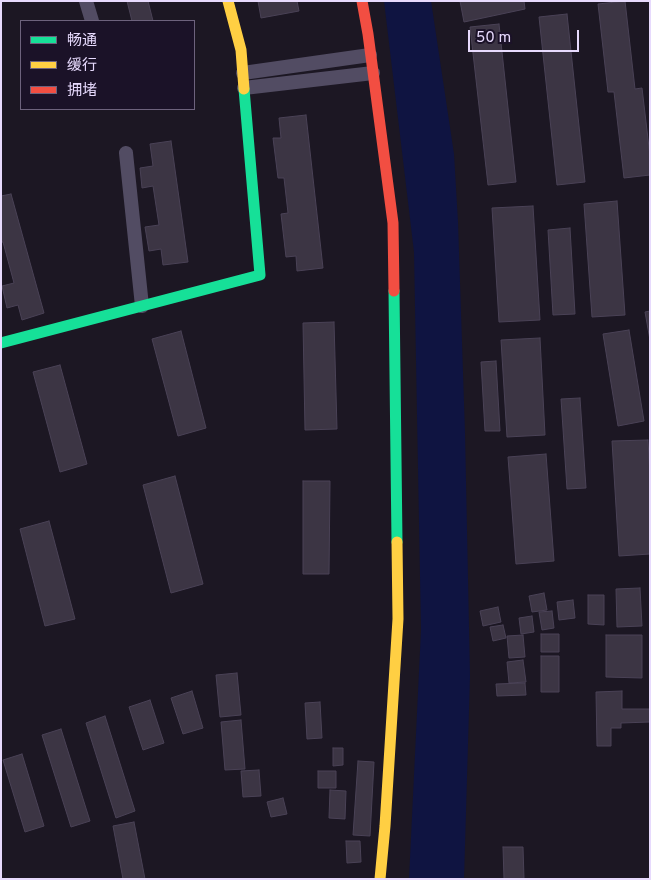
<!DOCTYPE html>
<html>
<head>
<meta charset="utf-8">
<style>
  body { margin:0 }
  #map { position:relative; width:651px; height:880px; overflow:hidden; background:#1c1723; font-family:Overpass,"Noto Sans SC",sans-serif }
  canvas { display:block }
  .frame { position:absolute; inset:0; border:2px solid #e7dafd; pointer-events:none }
  .legend { position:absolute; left:20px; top:20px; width:175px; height:90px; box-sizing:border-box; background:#1b1228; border:1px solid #6d627d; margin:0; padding:6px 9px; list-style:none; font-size:15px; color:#e7dafd }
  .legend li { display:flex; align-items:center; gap:10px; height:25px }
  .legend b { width:25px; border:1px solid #6d627d }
  .scale { position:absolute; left:468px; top:30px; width:111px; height:22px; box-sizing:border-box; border:2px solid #e7dafd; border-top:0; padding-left:6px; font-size:15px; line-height:18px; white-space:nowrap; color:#e7dafd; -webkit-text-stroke:4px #1b1228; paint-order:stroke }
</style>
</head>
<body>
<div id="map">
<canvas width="651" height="880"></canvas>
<div class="frame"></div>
<ul class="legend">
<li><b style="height:6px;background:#16e098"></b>畅通</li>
<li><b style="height:6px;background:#ffcf43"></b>缓行</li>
<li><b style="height:6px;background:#f24e42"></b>拥堵</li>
</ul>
<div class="scale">50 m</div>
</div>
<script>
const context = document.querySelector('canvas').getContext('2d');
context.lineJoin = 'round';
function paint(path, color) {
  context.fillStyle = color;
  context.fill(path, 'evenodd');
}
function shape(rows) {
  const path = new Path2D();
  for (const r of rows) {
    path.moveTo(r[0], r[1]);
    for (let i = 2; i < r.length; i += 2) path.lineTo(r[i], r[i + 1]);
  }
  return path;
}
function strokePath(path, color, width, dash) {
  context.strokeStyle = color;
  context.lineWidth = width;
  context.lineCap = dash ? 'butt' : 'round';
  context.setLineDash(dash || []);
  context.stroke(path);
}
const water = shape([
  [384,1,431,1,454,154,458,222,465,433,470,676,464,879,409,879,421,630,414,252]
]);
const building = shape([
  [127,1,148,1,153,21,132,21,127,1],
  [258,1,297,1,299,11,261,18,258,1],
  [460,1,524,1,525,9,464,22,460,1],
  [625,1,635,89,642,88,650,156,650,175,624,178,614,92,608,92,598,4,625,1],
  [567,14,585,182,557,185,539,17,567,14],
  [499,24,516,182,488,185,470,27,499,24],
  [306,115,323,268,297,271,296,256,286,257,281,214,288,213,284,178,278,178,273,138,281,138,279,118,306,115],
  [171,141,188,262,163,265,161,249,149,251,145,227,159,225,153,186,142,188,140,168,153,166,150,144,171,141],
  [11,194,44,313,22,320,18,305,7,308,2,286,14,283,3,242,1,242,1,196,11,194],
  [617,201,625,315,592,317,584,204,617,201],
  [533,206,540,320,499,322,492,208,533,206],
  [570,228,575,314,553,315,548,230,570,228],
  [650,311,650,340,645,312,650,311],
  [334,322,337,429,305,430,303,323,334,322],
  [629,330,644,421,618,426,603,334,629,330],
  [181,331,206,428,178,436,152,339,181,331],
  [540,338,545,435,507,437,501,340,540,338],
  [496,361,500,431,485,431,481,362,496,361],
  [60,365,87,464,60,472,33,372,60,365],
  [580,398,586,488,567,489,561,399,580,398],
  [648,440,650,475,650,554,619,556,612,441,648,440],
  [546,454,554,561,516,564,508,457,546,454],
  [175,476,203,584,171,593,143,485,175,476],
  [303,481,330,481,329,574,303,574,303,481],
  [49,521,75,619,45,626,20,529,49,521],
  [640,588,642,626,617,627,616,589,640,588],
  [544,593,547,610,532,612,529,596,544,593],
  [588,595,604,595,604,625,588,624,588,595],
  [573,600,575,618,559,620,557,602,573,600],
  [498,607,501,622,483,626,480,611,498,607],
  [552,611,554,628,542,630,539,612,552,611],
  [532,616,534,632,521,634,519,618,532,616],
  [503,625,506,638,493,641,490,627,503,625],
  [541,634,559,634,559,652,541,652,541,634],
  [523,635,525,657,509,658,507,636,523,635],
  [606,635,642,635,642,678,606,677,606,635],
  [541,656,559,656,559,692,541,692,541,656],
  [523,660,526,682,509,683,507,662,523,660],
  [237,673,241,715,220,717,216,675,237,673],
  [525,683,526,695,497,696,496,684,525,683],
  [192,691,203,728,183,734,171,698,192,691],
  [622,691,622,709,650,709,650,722,621,723,621,728,611,728,611,746,597,746,596,692,622,691],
  [150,700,164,743,143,750,129,707,150,700],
  [320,702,322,738,307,739,305,703,320,702],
  [105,716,135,811,116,818,86,723,105,716],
  [241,720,245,769,225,770,221,722,241,720],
  [61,729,90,821,71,827,42,735,61,729],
  [333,748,343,748,343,765,333,766,333,748],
  [22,754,44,826,25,832,3,760,22,754],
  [358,761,374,762,370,836,353,835,358,761],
  [259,770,261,796,243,797,241,771,259,770],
  [318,771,336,771,336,788,318,788,318,771],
  [330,790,346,791,345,819,329,818,330,790],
  [283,798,287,814,271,817,267,802,283,798],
  [134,822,145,879,123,879,113,826,134,822],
  [346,841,360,841,361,862,347,863,346,841],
  [503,847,523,847,524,879,504,879,503,847]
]);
const street = shape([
  [86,1,92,21],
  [243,73,370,55],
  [244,88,373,73],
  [126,153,142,306]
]);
const fast = shape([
  [394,291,397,542],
  [1,343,260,275,244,89]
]);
const slow = shape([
  [228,1,241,50,244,89],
  [380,879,385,826,398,619,397,542]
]);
const jam = shape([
  [362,1,368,34,393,223,394,291]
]);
paint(water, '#0f1441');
paint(building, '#3c3544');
strokePath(building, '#4a4256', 1);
strokePath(street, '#524c63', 14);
strokePath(fast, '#16e098', 11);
strokePath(slow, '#ffcf43', 11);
strokePath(jam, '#f24e42', 11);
</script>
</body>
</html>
